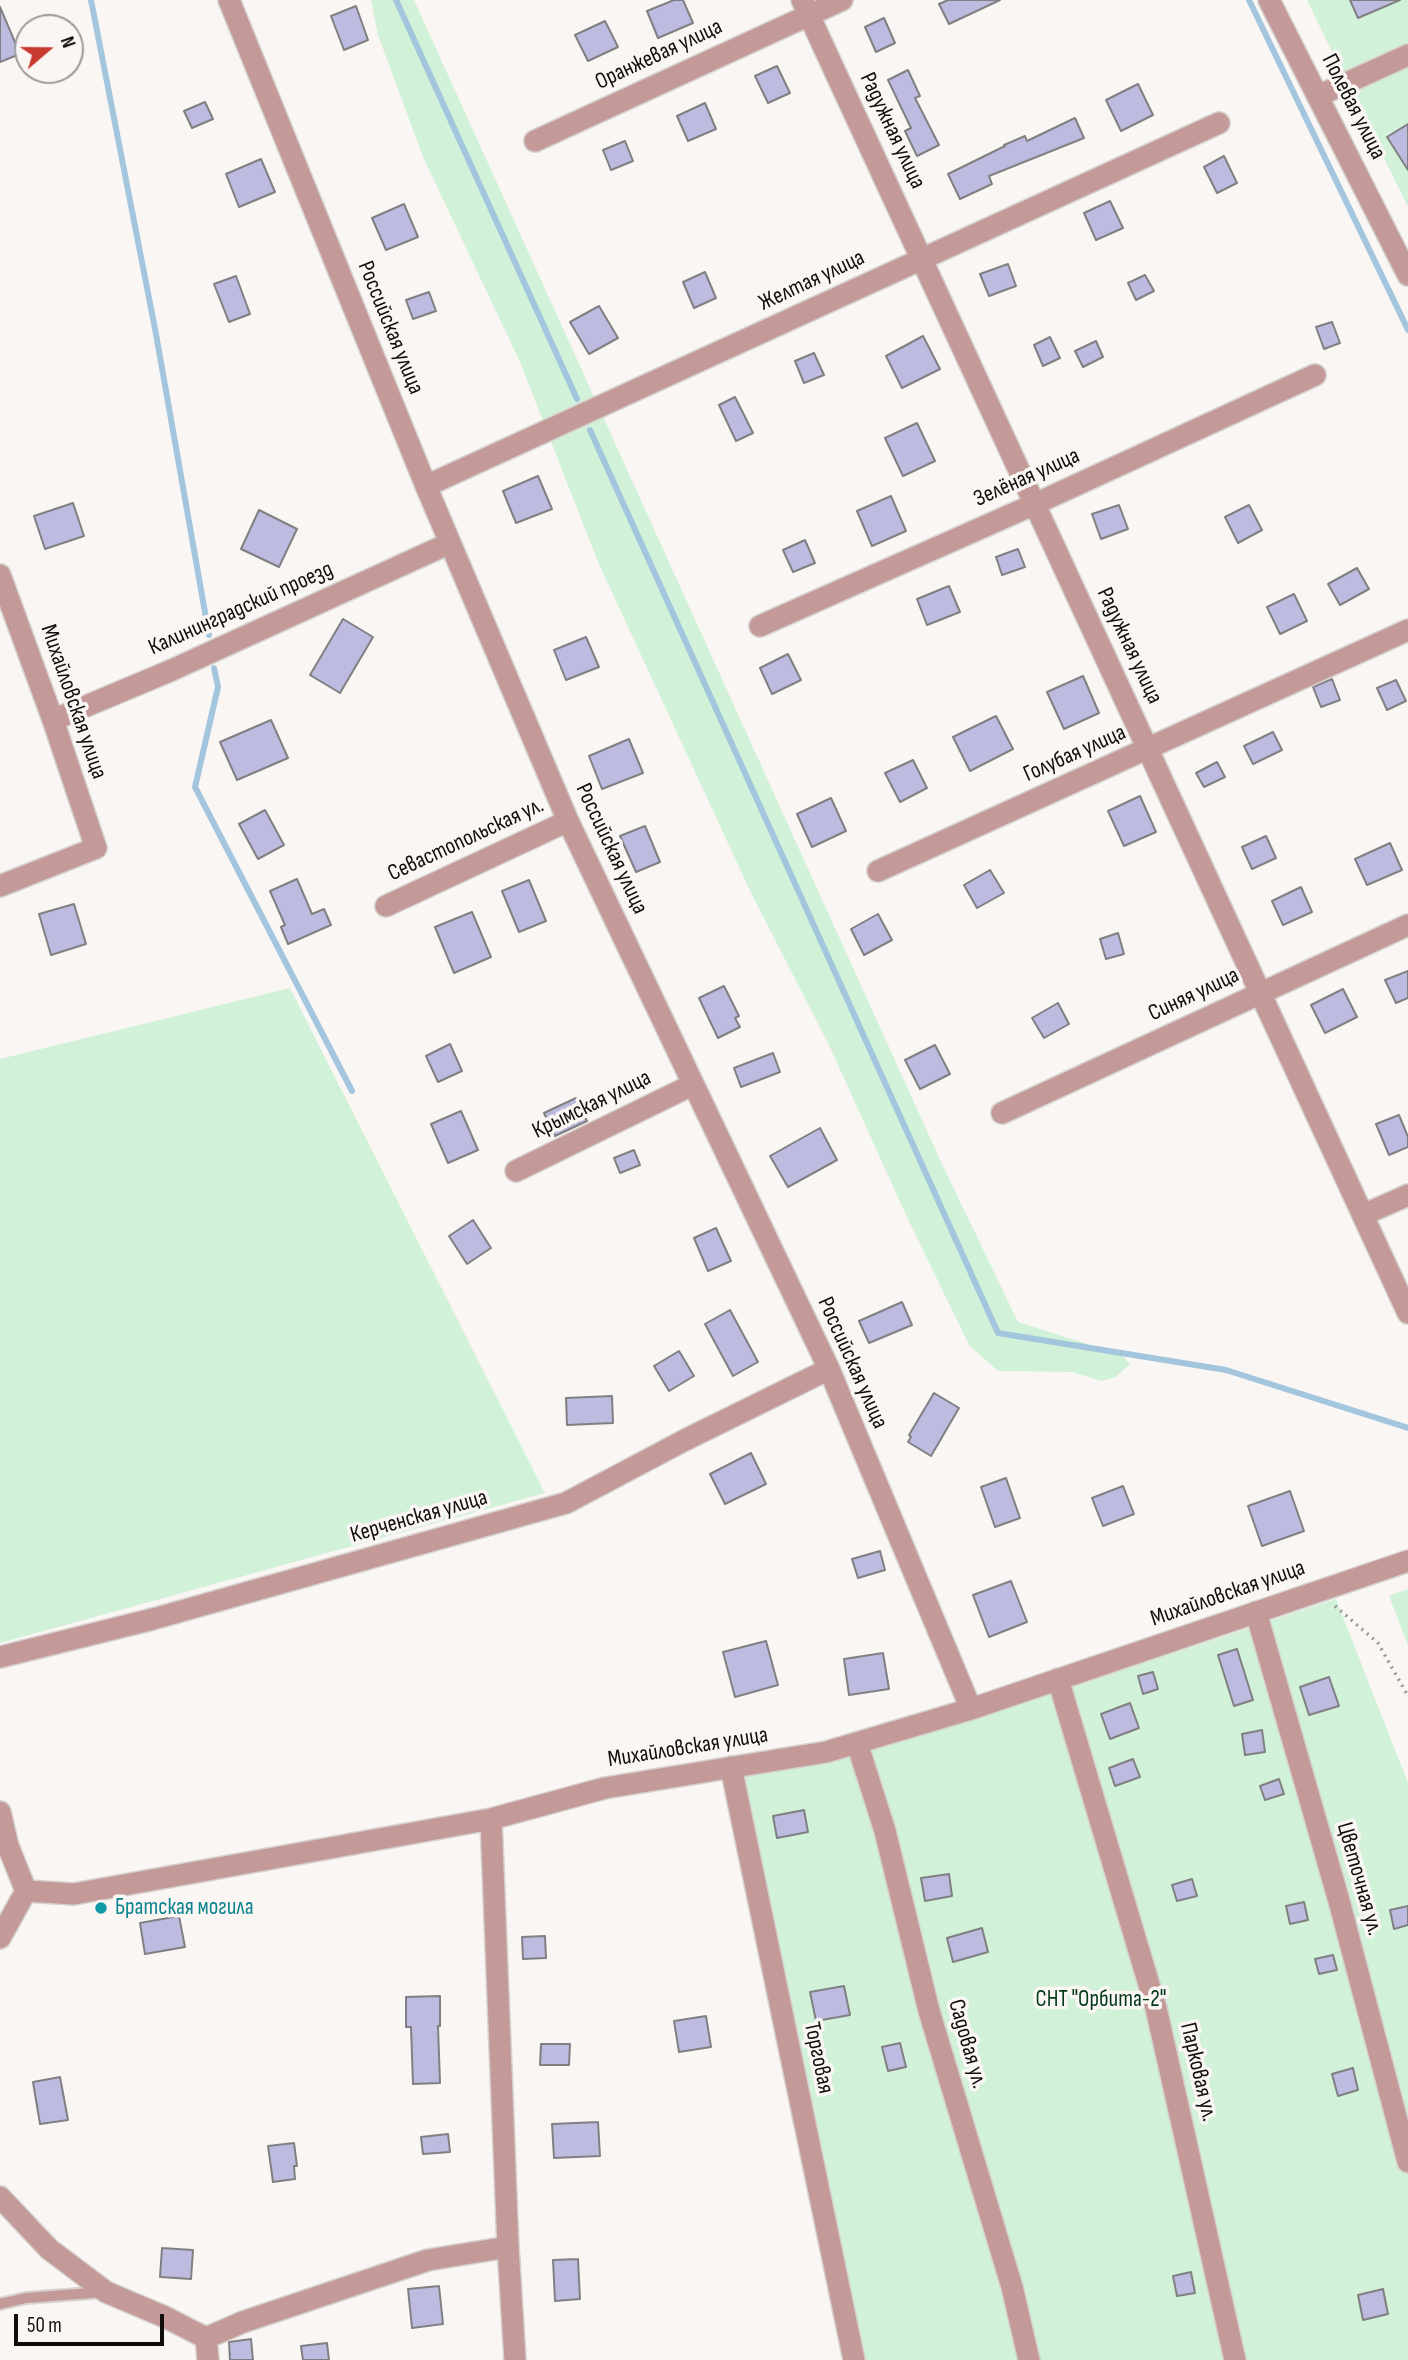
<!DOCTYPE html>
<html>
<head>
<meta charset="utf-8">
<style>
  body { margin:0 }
  #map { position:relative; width:1408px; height:2360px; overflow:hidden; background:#faf6f4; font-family:"Sofia Sans Condensed",sans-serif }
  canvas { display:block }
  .north { position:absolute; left:14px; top:14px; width:70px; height:70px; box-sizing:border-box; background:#faf6f4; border:2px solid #9c9a98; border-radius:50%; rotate:70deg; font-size:19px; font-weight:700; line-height:28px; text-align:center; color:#100f0e }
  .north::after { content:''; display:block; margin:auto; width:24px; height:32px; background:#c83a30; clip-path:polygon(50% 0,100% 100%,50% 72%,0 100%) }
  .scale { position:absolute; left:14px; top:2314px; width:150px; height:32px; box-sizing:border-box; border:4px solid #100f0e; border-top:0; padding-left:9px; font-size:21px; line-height:24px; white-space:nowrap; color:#100f0e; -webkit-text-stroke:5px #faf6f4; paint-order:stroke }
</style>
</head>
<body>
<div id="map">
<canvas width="1408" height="2360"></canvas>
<div class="north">N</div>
<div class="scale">50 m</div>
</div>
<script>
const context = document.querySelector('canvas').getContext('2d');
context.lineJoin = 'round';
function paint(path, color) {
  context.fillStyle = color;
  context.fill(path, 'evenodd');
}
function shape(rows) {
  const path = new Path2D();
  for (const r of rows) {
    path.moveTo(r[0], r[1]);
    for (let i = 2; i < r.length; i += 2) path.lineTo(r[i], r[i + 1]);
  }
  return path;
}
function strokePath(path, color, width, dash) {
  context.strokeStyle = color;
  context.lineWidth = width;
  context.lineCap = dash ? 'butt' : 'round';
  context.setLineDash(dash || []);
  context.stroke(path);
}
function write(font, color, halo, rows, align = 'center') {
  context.font = font + ' "Sofia Sans Condensed",sans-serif';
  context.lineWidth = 7;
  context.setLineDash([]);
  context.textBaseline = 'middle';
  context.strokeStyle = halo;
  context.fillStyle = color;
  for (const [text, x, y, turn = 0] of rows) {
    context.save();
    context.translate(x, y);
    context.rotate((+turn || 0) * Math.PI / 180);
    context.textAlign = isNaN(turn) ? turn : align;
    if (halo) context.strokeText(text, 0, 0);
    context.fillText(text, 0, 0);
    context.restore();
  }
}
const green = shape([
  [371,0,414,0,942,1164,1018,1322,1122,1355,1130,1364,1116,1377,1101,1381,1072,1372,998,1371,969,1345,906,1215,828,1043,752,895,598,562,520,362,423,157,378,35],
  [1307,0,1408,0,1408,207,1348,85],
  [290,988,545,1493,0,1643,0,1059],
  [1408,1589,1408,1645,1389,1596],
  [1336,1599,1408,1783,1408,2360,862,2360,740,1774,834,1760,1048,1695]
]);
const stream = shape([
  [91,0,156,334,209,635],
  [396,0,577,399],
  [1249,0,1408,330],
  [590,430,998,1333,1226,1370,1408,1428],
  [214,668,218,687,195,787,352,1091]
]);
const building = shape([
  [674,0,683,0,693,23,658,38,647,11,674,0],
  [948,0,1000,0,949,24,939,4,948,0],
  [1350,0,1400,0,1358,18,1350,0],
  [356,6,368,40,344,50,331,16,356,6],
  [0,7,20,54,0,62,0,7],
  [884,18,895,43,876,52,865,27,884,18],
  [605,21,618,47,588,61,575,35,605,21],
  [777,66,790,93,768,103,755,76,777,66],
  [908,70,920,96,915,98,939,145,917,156,905,131,911,128,888,80,908,70],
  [1138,84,1153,115,1121,131,1106,100,1138,84],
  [205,102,213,119,192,128,184,111,205,102],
  [705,103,716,129,688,141,677,116,705,103],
  [1075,118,1084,138,989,176,992,184,960,199,948,174,1005,146,1004,145,1025,136,1027,141,1075,118],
  [1408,124,1408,170,1387,137,1408,124],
  [625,141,633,161,611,170,603,150,625,141],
  [1224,156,1237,183,1217,193,1204,167,1224,156],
  [261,159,275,192,239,207,226,174,261,159],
  [1110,201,1123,228,1096,240,1084,213,1110,201],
  [404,204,418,237,386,250,372,218,404,204],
  [1008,264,1016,286,989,296,980,274,1008,264],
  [705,272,716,298,694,308,683,282,705,272],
  [1145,275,1154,291,1136,300,1128,283,1145,275],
  [236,276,250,314,229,322,214,284,236,276],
  [429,292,436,311,413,319,406,300,429,292],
  [599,306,618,338,589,354,570,322,599,306],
  [1332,322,1340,343,1324,349,1316,327,1332,322],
  [923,336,940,369,902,388,886,356,923,336],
  [1050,337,1060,358,1043,366,1034,345,1050,337],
  [1096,341,1103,357,1083,367,1075,351,1096,341],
  [814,353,824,375,804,383,795,361,814,353],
  [735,397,753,433,736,441,719,405,735,397],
  [917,423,935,461,903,476,885,438,917,423],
  [538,476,552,509,516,523,503,491,538,476],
  [891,496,906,531,872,546,857,511,891,496],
  [73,503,84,536,45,549,34,516,73,503],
  [1119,505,1128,529,1101,539,1092,514,1119,505],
  [1249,505,1262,530,1238,543,1225,517,1249,505],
  [259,510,297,529,279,567,241,549,259,510],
  [805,540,815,563,793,572,783,550,805,540],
  [1018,549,1025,567,1002,575,996,557,1018,549],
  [1357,568,1369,589,1340,605,1328,584,1357,568],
  [949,586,960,612,927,625,917,599,949,586],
  [1294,594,1307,621,1280,634,1267,607,1294,594],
  [343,619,373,637,340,693,310,675,343,619],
  [586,637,599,667,566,680,554,650,586,637],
  [788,654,801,680,772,694,760,668,788,654],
  [1083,676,1099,713,1064,729,1047,692,1083,676],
  [1332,679,1340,700,1321,707,1313,687,1332,679],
  [1396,680,1406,701,1387,710,1377,688,1396,680],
  [996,716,1013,749,970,771,953,737,996,716],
  [271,720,288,758,237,780,220,742,271,720],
  [1273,732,1282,750,1253,764,1244,746,1273,732],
  [629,739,643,773,602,789,589,756,629,739],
  [913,760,927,788,900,802,885,773,913,760],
  [1217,762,1225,777,1204,787,1196,773,1217,762],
  [1140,796,1156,832,1124,846,1108,811,1140,796],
  [831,798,846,831,812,847,797,814,831,798],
  [265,810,284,845,258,859,239,824,265,810],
  [645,826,660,862,636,872,620,836,645,826],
  [1266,836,1276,858,1252,869,1242,847,1266,836],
  [1390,843,1402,870,1367,885,1355,859,1390,843],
  [990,870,1004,893,977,908,964,885,990,870],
  [297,879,312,914,324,909,331,925,288,944,281,927,285,925,270,891,297,879],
  [529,880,546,921,519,932,502,891,529,880],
  [1301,887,1312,912,1283,925,1272,901,1301,887],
  [74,904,86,944,51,955,39,914,74,904],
  [472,912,491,957,454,973,435,927,472,912],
  [878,914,892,940,864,955,851,929,878,914],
  [1118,933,1124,954,1106,959,1100,939,1118,933],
  [1408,971,1408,998,1396,1003,1385,980,1408,971],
  [724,986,739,1016,735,1018,740,1027,718,1038,699,998,724,986],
  [1343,989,1357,1017,1325,1033,1311,1005,1343,989],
  [1058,1003,1069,1024,1044,1038,1032,1018,1058,1003],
  [450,1044,462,1071,438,1082,426,1056,450,1044],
  [935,1045,950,1074,920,1089,905,1060,935,1045],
  [773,1053,780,1072,741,1087,734,1068,773,1053],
  [576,1098,587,1121,555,1136,544,1113,576,1098],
  [461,1111,478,1150,448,1163,431,1124,461,1111],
  [1399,1115,1408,1137,1408,1147,1389,1155,1376,1124,1399,1115],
  [820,1128,837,1160,788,1187,770,1156,820,1128],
  [634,1150,640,1165,620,1173,614,1158,634,1150],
  [473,1220,491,1248,467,1264,449,1236,473,1220],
  [716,1228,731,1261,708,1271,694,1238,716,1228],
  [902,1302,912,1325,869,1343,859,1321,902,1302],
  [730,1310,758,1362,733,1376,705,1324,730,1310],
  [679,1351,694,1376,669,1391,654,1366,679,1351],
  [934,1393,959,1408,931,1456,908,1442,911,1437,909,1435,934,1393],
  [612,1396,613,1423,567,1425,566,1398,612,1396],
  [751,1453,766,1484,725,1504,710,1474,751,1453],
  [1006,1478,1020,1518,995,1527,981,1487,1006,1478],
  [1123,1486,1134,1514,1103,1526,1092,1498,1123,1486],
  [1290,1491,1304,1531,1262,1546,1248,1506,1290,1491],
  [880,1551,885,1570,858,1578,852,1559,880,1551],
  [1011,1581,1027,1622,989,1637,973,1595,1011,1581],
  [766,1641,778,1685,735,1697,723,1652,766,1641],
  [1237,1649,1253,1700,1234,1706,1218,1655,1237,1649],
  [883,1653,889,1689,849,1695,844,1659,883,1653],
  [1153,1672,1158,1689,1143,1694,1138,1676,1153,1672],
  [1329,1677,1339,1706,1309,1715,1300,1687,1329,1677],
  [1130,1703,1139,1728,1110,1739,1101,1714,1130,1703],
  [1262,1730,1265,1752,1245,1755,1242,1734,1262,1730],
  [1133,1759,1140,1777,1115,1786,1109,1768,1133,1759],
  [1279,1779,1284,1794,1265,1800,1260,1786,1279,1779],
  [804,1810,808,1832,777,1838,773,1816,804,1810],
  [949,1874,952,1896,925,1901,921,1878,949,1874],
  [1192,1879,1197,1896,1177,1901,1172,1885,1192,1879],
  [1304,1902,1308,1920,1290,1924,1286,1906,1304,1902],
  [1408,1906,1408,1925,1394,1929,1390,1910,1408,1906],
  [179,1916,185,1947,145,1954,140,1923,179,1916],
  [982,1928,988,1952,953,1962,947,1938,982,1928],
  [545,1936,546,1958,523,1959,522,1937,545,1936],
  [1333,1955,1337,1970,1319,1974,1315,1959,1333,1955],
  [844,1986,850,2015,816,2021,810,1992,844,1986],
  [440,1996,440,2026,438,2026,440,2083,413,2084,411,2027,406,2027,406,1997,440,1996],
  [706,2016,711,2047,679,2052,674,2021,706,2016],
  [900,2043,906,2067,888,2071,882,2047,900,2043],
  [541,2044,570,2044,569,2065,540,2065,541,2044],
  [1353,2068,1358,2090,1338,2096,1332,2074,1353,2068],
  [60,2077,68,2120,40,2124,33,2082,60,2077],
  [598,2122,600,2156,554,2158,552,2124,598,2122],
  [448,2134,450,2152,423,2154,421,2137,448,2134],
  [294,2143,297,2166,294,2166,295,2179,273,2182,268,2146,294,2143],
  [162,2248,193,2250,191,2279,160,2277,162,2248],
  [578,2259,580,2299,555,2301,553,2260,578,2259],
  [1191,2272,1195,2293,1177,2296,1173,2276,1191,2272],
  [439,2286,443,2324,412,2328,408,2289,439,2286],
  [1383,2289,1388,2314,1363,2320,1358,2295,1383,2289],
  [251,2339,253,2360,230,2360,229,2342,251,2339],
  [327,2343,329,2360,303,2360,301,2346,327,2343]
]);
const path = shape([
  [1335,1606,1378,1643,1408,1696]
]);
const lane = shape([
  [0,2304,26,2298,104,2292]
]);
const street = shape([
  [229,0,426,486,568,821,829,1369,971,1709],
  [802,0,1408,1313],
  [1269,0,1408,275],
  [1318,96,1408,55],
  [535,141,842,0],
  [426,486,1219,123],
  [0,575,53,720,96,848,0,886],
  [760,626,1035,504,1315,375],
  [53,720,172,670,450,543],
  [878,871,1408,630],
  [386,906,568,821],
  [1002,1113,1408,925],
  [516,1171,692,1085],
  [1363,1215,1408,1195],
  [1256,1612,1339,1901,1408,2162],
  [0,1657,153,1619,566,1503,685,1440,829,1369],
  [1058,1679,1156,2008,1235,2360],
  [857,1743,885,1831,929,2011,1012,2287,1029,2360],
  [731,1767,854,2360],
  [0,1812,8,1846,26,1891,0,1938],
  [491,1819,508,2247,515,2360],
  [26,1891,74,1894,491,1819,605,1788,826,1752,971,1709,1408,1561],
  [0,2197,49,2249,106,2292,165,2317,206,2338],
  [208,2360,206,2338,243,2322,428,2260,508,2247]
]);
const markers = [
  [101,1908,7,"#0f9aa8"]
];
const streetNames = [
  ["Оранжевая улица",659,55,-25],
  ["Полевая улица",1353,107,63],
  ["Радужная улица",892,131,65],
  ["Желтая улица",812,281,-25],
  ["Российская улица",390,328,68],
  ["Зелёная улица",1027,478,-24],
  ["Калининградский проезд",241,609,-24],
  ["Радужная улица",1129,646,65],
  ["Михайловская улица",73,702,71],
  ["Голубая улица",1075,754,-24],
  ["Севастопольская ул.",466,840,-25],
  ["Российская улица",611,849,65],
  ["Синяя улица",1194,995,-25],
  ["Крымская улица",592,1105,-26],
  ["Российская улица",852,1363,66],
  ["Керченская улица",419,1517,-16],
  ["Михайловская улица",1228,1594,-19],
  ["Михайловская улица",688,1748,-9],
  ["Цветочная ул.",1359,1879,74],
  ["Садовая ул.",967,2044,74],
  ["Торговая",818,2058,78],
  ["Парковая ул.",1198,2072,77]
];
const cultureNames = [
  ["Братская могила",115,1908]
];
const parkNames = [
  ["СНТ \"Орбита-2\"",1101,2000]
];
paint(green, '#d1f1d8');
strokePath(stream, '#a3c6de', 6);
paint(building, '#bdbbdf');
strokePath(building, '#808083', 2);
strokePath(lane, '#d5d1cf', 14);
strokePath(street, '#d5d1cf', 24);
strokePath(path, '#9b9997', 3.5, [2, 5]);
strokePath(lane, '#c49a99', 10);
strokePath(street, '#c49a99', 21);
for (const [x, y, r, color] of markers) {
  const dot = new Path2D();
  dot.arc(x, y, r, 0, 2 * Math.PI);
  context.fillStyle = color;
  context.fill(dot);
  strokePath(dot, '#faf6f4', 2.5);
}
write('23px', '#100f0e', '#faf6f4', streetNames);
write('23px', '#0d838f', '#faf6f4', cultureNames, 'left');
write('23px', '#003818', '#faf6f4', parkNames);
</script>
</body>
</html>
